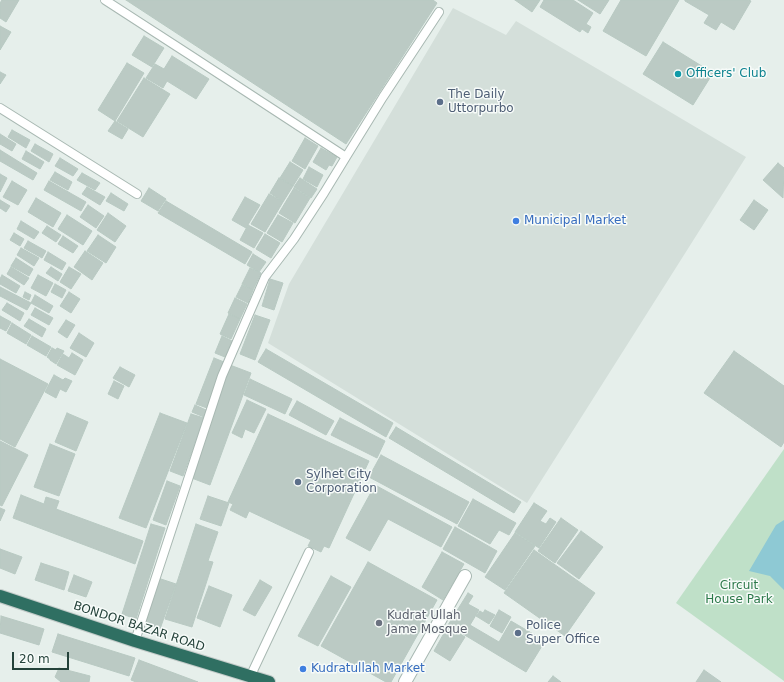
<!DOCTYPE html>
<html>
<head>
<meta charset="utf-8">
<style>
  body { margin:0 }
  #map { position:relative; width:784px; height:682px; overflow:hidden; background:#e6efeb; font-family:"DejaVu Sans",sans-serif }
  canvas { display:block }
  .scale { position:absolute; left:12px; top:652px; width:57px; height:18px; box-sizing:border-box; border:2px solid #24423a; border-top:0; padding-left:5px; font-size:12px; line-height:14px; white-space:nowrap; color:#24423a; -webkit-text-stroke:3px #f7fbf9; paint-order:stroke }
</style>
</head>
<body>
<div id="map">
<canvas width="784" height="682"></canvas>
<div class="scale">20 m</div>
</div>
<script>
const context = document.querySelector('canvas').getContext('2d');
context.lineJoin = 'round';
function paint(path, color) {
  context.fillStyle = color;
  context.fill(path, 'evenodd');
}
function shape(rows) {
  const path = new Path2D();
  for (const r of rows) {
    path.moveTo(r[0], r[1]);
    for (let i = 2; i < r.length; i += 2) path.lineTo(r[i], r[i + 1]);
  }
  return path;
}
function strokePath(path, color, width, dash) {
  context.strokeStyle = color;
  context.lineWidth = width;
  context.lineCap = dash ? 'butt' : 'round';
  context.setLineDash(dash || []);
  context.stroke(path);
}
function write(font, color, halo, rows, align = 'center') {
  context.font = font + ' "DejaVu Sans",sans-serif';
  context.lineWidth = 3;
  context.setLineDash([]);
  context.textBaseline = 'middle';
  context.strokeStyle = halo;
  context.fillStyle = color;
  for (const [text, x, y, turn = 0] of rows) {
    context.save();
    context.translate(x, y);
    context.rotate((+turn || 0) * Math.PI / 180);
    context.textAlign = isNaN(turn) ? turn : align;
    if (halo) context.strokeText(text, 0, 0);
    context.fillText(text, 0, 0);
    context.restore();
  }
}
const built = shape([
  [453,8,506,35,516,21,613,78,746,157,527,503,268,343,289,284]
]);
const green = shape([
  [784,449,784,681,676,603]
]);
const water = shape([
  [784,520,784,590,770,576,749,571,776,525]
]);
const building = shape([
  [2,0,19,0,6,22,0,18,0,3,2,0],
  [126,0,433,0,437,3,346,144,126,0],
  [515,0,540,0,532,12,515,0],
  [544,0,573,0,593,13,586,24,591,27,588,33,582,29,580,32,540,7,544,0],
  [578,0,609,0,600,14,578,0],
  [621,0,679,0,646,56,603,31,621,0],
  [685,0,748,0,751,1,734,30,721,22,716,30,704,23,709,15,685,1,685,0],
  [0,26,11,32,0,50,0,26],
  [144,36,164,48,152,67,132,55,144,36],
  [663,42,713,73,693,105,643,74,663,42],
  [172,56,209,79,196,99,167,81,163,88,146,78,155,64,164,69,172,56],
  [127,63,144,73,115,121,98,110,127,63],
  [0,72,6,75,0,84,0,72],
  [144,78,170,94,143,137,117,121,144,78],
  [115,121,128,129,122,139,108,131,115,121],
  [12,130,30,140,26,148,8,137,12,130],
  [0,134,16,144,12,151,0,144,0,134],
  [305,138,318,146,305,169,292,161,305,138],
  [35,144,53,154,49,162,31,151,35,144],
  [321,148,337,157,332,166,329,165,326,170,313,162,321,148],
  [0,150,37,173,33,180,0,161,0,150],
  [26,151,44,162,40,169,22,159,26,151],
  [60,158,78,169,73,176,55,166,60,158],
  [290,162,303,170,293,186,280,178,290,162],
  [778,163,784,168,783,198,763,180,778,163],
  [309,167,323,175,317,187,303,179,309,167],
  [55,172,72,182,68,190,50,180,55,172],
  [82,173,100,183,95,190,77,180,82,173],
  [0,174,7,178,0,192,0,174],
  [279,178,293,186,283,202,270,193,279,178],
  [300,178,317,189,311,198,294,187,300,178],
  [12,181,27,190,18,205,3,197,12,181],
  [49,181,86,202,81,211,44,190,49,181],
  [87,187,105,197,100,205,82,194,87,187],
  [149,188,166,199,158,211,141,201,149,188],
  [294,188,310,198,295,223,279,213,294,188],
  [111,193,128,204,124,211,106,201,111,193],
  [269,194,283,202,265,232,251,224,269,194],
  [245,197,260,205,246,228,232,220,245,197],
  [36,198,61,213,53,227,28,212,36,198],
  [0,200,10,206,6,212,0,208,0,200],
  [754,200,768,210,754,230,740,220,754,200],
  [166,201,252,252,245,264,158,213,166,201],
  [88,205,104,216,96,228,80,217,88,205],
  [108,213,126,226,115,242,97,230,108,213],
  [67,215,92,231,83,245,58,229,67,215],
  [278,215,293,223,282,242,267,233,278,215],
  [21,221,39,232,34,239,17,229,21,221],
  [248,225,263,233,254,248,240,240,248,225],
  [47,226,61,235,56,242,42,233,47,226],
  [14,233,24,239,20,246,10,240,14,233],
  [265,234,280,243,271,258,256,249,265,234],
  [98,235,116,247,106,263,87,251,98,235],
  [63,236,78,246,73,253,58,244,63,236],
  [28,241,46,251,42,258,24,248,28,241],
  [21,248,39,258,34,266,17,255,21,248],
  [85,251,103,263,92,280,74,267,85,251],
  [48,252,66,263,62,270,44,260,48,252],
  [253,254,266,262,259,272,247,265,253,254],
  [16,258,33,269,29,276,11,266,16,258],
  [11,267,29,278,24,285,7,274,11,267],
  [51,267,62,274,58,281,46,273,51,267],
  [69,267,81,274,71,289,60,282,69,267],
  [250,268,261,273,253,290,242,284,250,268],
  [2,275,20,286,16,293,0,284,0,279,2,275],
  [38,275,53,283,46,296,31,288,38,275],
  [270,279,283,283,274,310,262,306,270,279],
  [55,284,66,290,62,298,51,292,55,284],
  [242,285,253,290,248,303,236,297,242,285],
  [0,287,31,303,27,310,0,296,0,287],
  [25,292,31,295,29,300,23,297,25,292],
  [69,292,80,299,71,313,60,306,69,292],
  [35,295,53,306,49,313,31,303,35,295],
  [235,298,247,304,240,319,228,313,235,298],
  [7,303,24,313,20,321,2,310,7,303],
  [35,308,53,318,49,325,31,315,35,308],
  [229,314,240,319,231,339,220,334,229,314],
  [255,315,270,320,255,360,240,354,255,315],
  [0,316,11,322,6,331,0,328,0,316],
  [29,319,46,329,42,337,24,326,29,319],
  [66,320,75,325,67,338,58,332,66,320],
  [12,323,31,335,26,344,7,333,12,323],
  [79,333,94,343,86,357,70,348,79,333],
  [32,336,51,347,46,356,27,345,32,336],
  [222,336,232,341,225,357,215,353,222,336],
  [52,348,56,350,57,348,64,351,56,364,50,360,50,359,47,357,52,348],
  [266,349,393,423,386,437,258,362,266,349],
  [734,351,784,386,784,442,781,447,704,393,734,351],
  [72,353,83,360,75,375,57,365,63,354,69,358,72,353],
  [214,358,224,362,207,408,196,404,214,358],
  [0,359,48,384,15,447,0,439,0,359],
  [230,365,251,373,210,485,189,477,230,365],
  [120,367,135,375,129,387,113,378,120,367],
  [54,375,63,380,65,378,72,381,66,392,60,389,56,398,45,392,54,375],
  [250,379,292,399,285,414,244,395,250,379],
  [114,381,124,386,118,399,108,394,114,381],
  [247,400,266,409,254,433,245,429,242,438,232,433,247,400],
  [297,401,334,421,326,435,289,415,297,401],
  [195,405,206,410,204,417,192,412,195,405],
  [67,413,88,422,76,451,55,442,67,413],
  [160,413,187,423,146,528,119,518,160,413],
  [191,414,204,418,183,476,170,471,191,414],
  [268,414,369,461,329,548,324,546,321,552,308,546,311,540,249,511,246,518,230,510,233,504,228,502,268,414],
  [340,418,385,441,377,458,331,435,340,418],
  [396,427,521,502,514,513,389,438,396,427],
  [0,441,28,455,2,506,0,505,0,441],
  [50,444,75,454,59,496,34,487,50,444],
  [381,455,469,502,457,524,369,477,381,455],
  [167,481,180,486,166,525,153,520,167,481],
  [375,485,452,527,441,547,388,519,370,551,346,538,375,485],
  [21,495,44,504,46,497,59,501,56,509,143,541,135,564,13,518,21,495],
  [208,496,229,503,221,526,200,519,208,496],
  [473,499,516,523,509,535,499,530,490,544,458,526,473,499],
  [534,503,547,511,540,521,546,524,550,518,556,522,539,548,515,532,534,503],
  [0,508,5,510,0,521,0,508],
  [561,518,578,530,555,563,538,551,561,518],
  [151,524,165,528,136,619,122,614,151,524],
  [196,524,218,532,208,561,213,562,192,627,165,619,196,524],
  [455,527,497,551,485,573,443,549,455,527],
  [581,531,603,547,579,579,557,563,581,531],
  [515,533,535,546,505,590,485,577,515,533],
  [0,549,22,557,15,574,0,568,0,549],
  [534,550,595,593,565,636,504,593,534,550],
  [442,552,464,564,443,600,422,587,442,552],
  [368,562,437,600,391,682,386,682,321,646,368,562],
  [41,563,69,572,64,590,35,580,41,563],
  [74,575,92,582,86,597,68,591,74,575],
  [331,576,351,587,318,646,298,636,331,576],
  [158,578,176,584,160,629,142,622,158,578],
  [260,580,272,587,255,616,243,610,260,580],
  [209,586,232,595,220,627,197,618,209,586],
  [468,593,473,596,468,604,479,610,470,625,499,642,511,621,545,641,526,672,448,625,468,593],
  [485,610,495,615,489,624,476,616,480,611,483,613,485,610],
  [499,610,511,617,502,633,490,626,499,610],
  [1,616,44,629,39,645,0,633,1,616],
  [448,626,465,637,450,661,434,651,448,626],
  [58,634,135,658,129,676,52,652,58,634],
  [139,660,198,682,136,682,131,680,139,660],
  [59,668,90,676,89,682,61,682,55,677,59,668],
  [704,670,721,682,696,682,704,670],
  [553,676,561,682,548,682,553,676]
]);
const lane = shape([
  [105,0,193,57,346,157,324,193,294,239,265,277,222,376,135,641],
  [0,108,137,194],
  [346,157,383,97,439,12],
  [250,677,309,552]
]);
const street = shape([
  [405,682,465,576]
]);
const highway = shape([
  [0,596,135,641,269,682]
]);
const markers = [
  [678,74,4,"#0f9aa8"],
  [440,102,4,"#5c6f8a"],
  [516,221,4,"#3f7fe0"],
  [298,482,4,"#5c6f8a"],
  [379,623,4,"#6b7280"],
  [518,633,4,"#5c6f8a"],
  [303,669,4,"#3f7fe0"]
];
const cultureNames = [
  ["Officers' Club",686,74]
];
const serviceNames = [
  ["The Daily",448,95],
  ["Uttorpurbo",448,109],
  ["Sylhet City",306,475],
  ["Corporation",306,489],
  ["Police",526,626],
  ["Super Office",526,640]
];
const shopNames = [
  ["Municipal Market",524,221],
  ["Kudratullah Market",311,669]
];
const parkNames = [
  ["Circuit",739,586],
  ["House Park",739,600]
];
const worshipNames = [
  ["Kudrat Ullah",387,616],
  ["Jame Mosque",387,630]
];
const streetNames = [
  ["BONDOR BAZAR ROAD",139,627,18]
];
paint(built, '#d4dfda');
paint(green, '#bfe0c8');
paint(water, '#8ec9d4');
paint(building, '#bbcac4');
strokePath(building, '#b8c9c2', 1);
strokePath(lane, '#a8b8b2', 10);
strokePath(street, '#a8b8b2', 14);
strokePath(highway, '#c2cac8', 14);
strokePath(lane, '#fff', 8);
strokePath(street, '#fff', 12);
strokePath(highway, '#2f6f62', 12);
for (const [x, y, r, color] of markers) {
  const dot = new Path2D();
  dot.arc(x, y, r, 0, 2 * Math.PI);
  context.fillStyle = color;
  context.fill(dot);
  strokePath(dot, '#f7fbf9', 1.5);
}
write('12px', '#0d838f', '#f7fbf9', cultureNames, 'left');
write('12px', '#4e5e75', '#f7fbf9', serviceNames, 'left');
write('12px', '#366cbe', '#f7fbf9', shopNames, 'left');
write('12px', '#2d7a4b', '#f7fbf9', parkNames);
write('12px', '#5b616d', '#f7fbf9', worshipNames, 'left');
write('12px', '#24423a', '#f7fbf9', streetNames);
</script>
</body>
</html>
